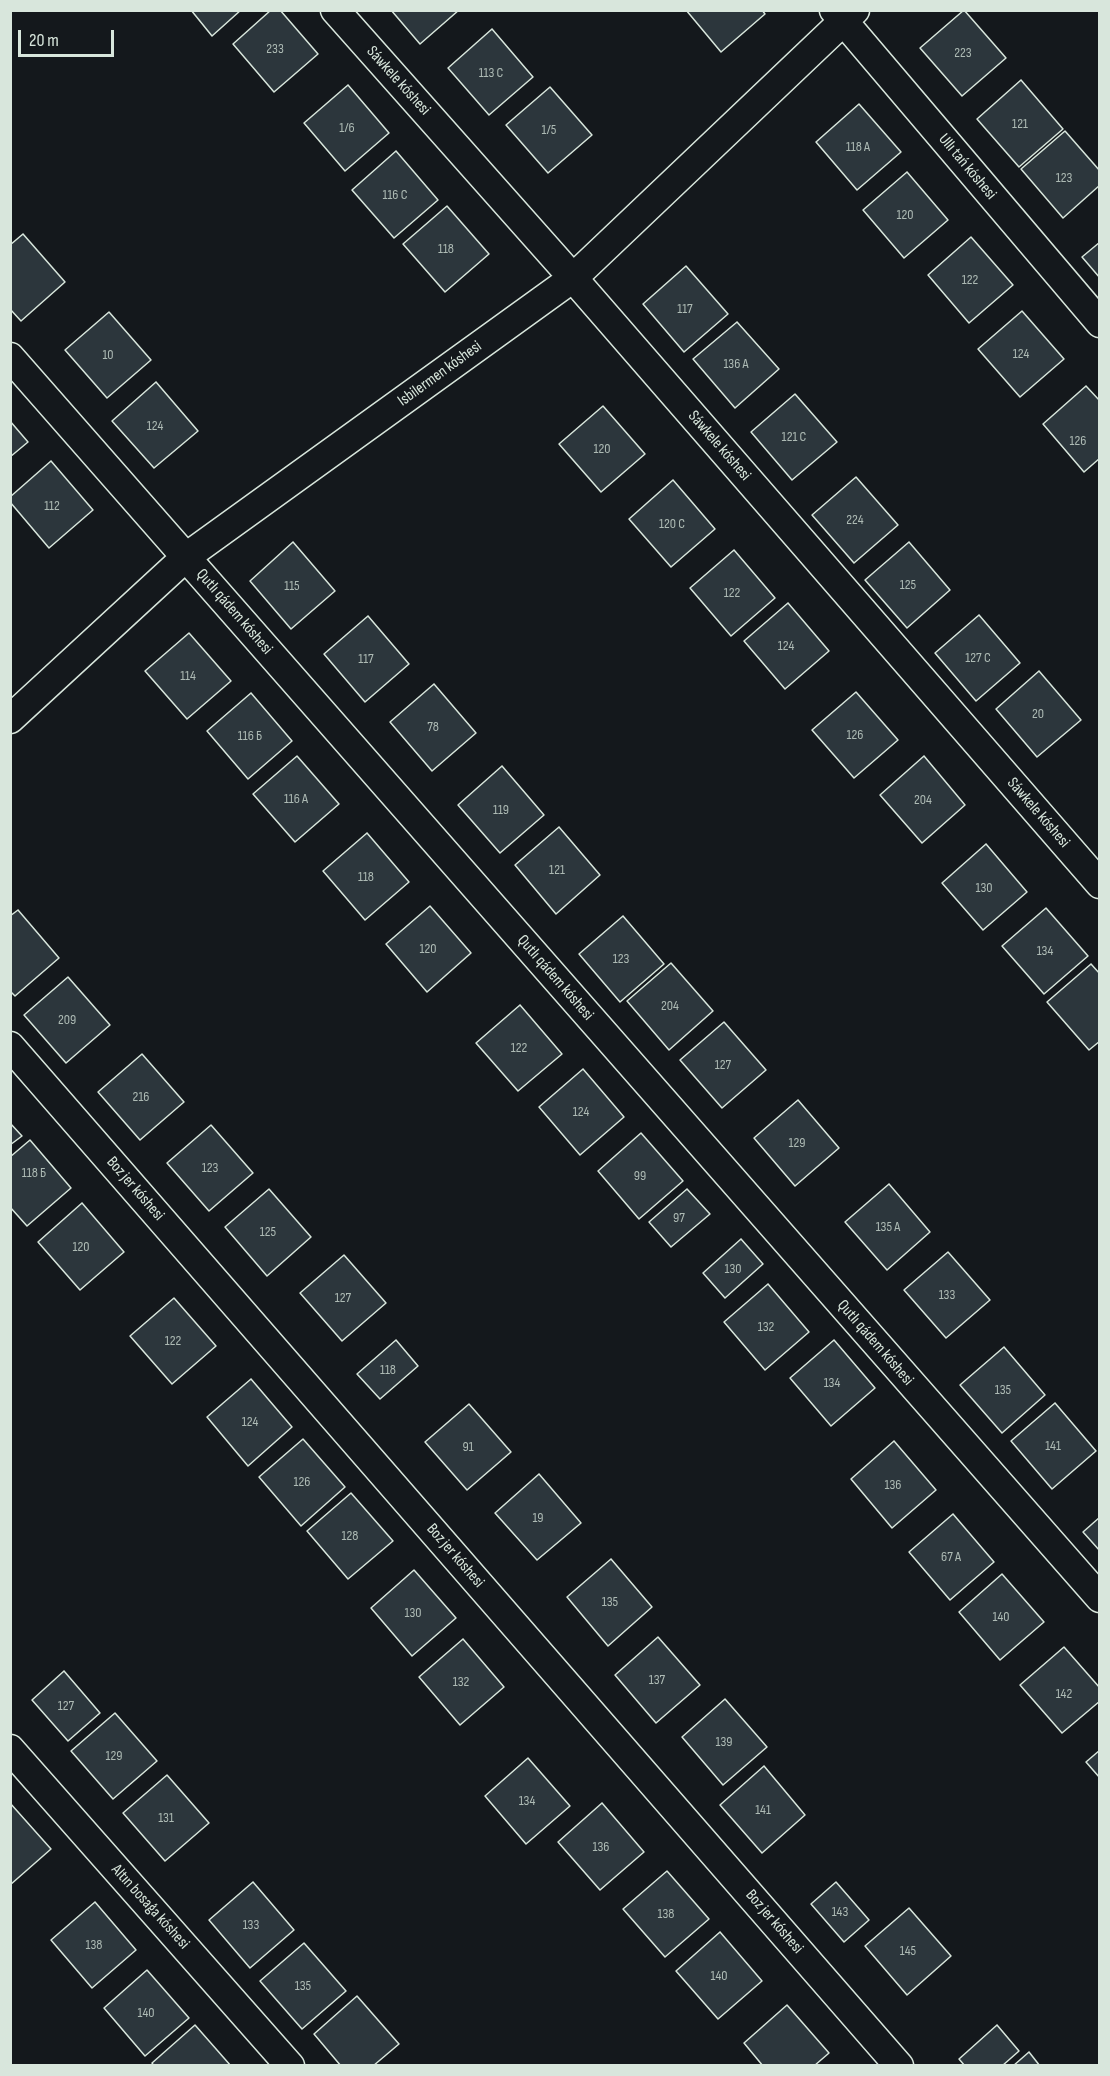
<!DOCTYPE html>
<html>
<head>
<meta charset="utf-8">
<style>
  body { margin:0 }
  #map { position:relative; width:1110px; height:2076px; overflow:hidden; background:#14181c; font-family:"Sofia Sans Condensed",sans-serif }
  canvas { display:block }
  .frame { position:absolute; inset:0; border:12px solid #d8e6dc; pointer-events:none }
  .scale { position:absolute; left:18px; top:30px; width:96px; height:27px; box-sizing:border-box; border:3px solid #d8e6dc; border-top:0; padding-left:8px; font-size:18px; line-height:21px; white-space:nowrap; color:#d8e6dc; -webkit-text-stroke:4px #14181c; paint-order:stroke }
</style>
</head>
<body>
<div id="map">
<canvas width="1110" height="2076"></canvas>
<div class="frame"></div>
<div class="scale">20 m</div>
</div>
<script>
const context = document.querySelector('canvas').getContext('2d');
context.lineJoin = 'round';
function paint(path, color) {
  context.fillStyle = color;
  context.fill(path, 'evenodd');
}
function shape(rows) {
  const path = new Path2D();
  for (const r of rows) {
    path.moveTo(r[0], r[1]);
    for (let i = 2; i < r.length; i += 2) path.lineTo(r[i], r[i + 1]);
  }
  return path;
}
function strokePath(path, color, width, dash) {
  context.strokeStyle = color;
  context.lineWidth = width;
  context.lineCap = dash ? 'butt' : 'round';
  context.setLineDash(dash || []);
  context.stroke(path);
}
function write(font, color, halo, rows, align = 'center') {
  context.font = font + ' "Sofia Sans Condensed",sans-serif';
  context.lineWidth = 4.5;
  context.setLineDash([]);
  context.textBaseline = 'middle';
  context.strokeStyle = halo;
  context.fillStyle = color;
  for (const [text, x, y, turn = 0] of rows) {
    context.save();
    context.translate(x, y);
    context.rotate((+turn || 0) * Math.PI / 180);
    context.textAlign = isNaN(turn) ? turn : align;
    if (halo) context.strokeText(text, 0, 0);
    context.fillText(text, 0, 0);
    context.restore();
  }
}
const building = shape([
  [191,10,241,10,212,36,191,10],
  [271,10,280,10,318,54,274,92,233,44,271,10],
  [391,10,459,10,420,44,391,10],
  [686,10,762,10,765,14,721,52,686,10],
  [964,10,1006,58,962,96,920,48,964,10],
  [492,29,533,77,489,115,448,68,492,29],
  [1021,80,1063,129,1019,167,977,119,1021,80],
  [348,85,389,133,345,171,304,123,348,85],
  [550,87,592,135,548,173,506,125,550,87],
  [859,104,901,152,857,190,816,142,859,104],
  [1065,131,1100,171,1100,185,1063,218,1021,169,1065,131],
  [396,151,438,200,394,238,352,190,396,151],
  [907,172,948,220,904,258,863,210,907,172],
  [447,206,489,254,445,292,403,244,447,206],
  [23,234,65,282,21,321,10,309,10,245,23,234],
  [971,237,1013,285,969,323,928,275,971,237],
  [1100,242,1100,278,1082,257,1100,242],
  [686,266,728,314,684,352,643,304,686,266],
  [1022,311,1064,359,1020,397,978,349,1022,311],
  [109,312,151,360,107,398,65,350,109,312],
  [737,322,779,369,735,408,693,359,737,322],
  [156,382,198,431,154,468,112,421,156,382],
  [1086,386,1100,401,1100,458,1084,472,1043,424,1086,386],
  [795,394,837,442,792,480,751,432,795,394],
  [603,406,645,454,601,492,559,444,603,406],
  [10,421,28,442,10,457,10,421],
  [51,461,93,510,49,548,10,502,10,497,51,461],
  [856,477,898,525,854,563,812,515,856,477],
  [673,480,715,529,671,567,629,519,673,480],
  [293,542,335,591,291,629,250,581,293,542],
  [909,542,950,590,907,628,865,580,909,542],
  [734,550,775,598,731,636,690,588,734,550],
  [788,603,829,651,785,689,744,641,788,603],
  [979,615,1020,663,976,701,935,653,979,615],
  [368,616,409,664,365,702,324,654,368,616],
  [189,633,231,681,187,719,145,671,189,633],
  [1039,671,1081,720,1037,757,996,709,1039,671],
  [434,684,476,733,432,771,390,722,434,684],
  [856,692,898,740,854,778,812,730,856,692],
  [251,693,292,741,248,779,207,731,251,693],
  [297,756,339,804,295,842,253,794,297,756],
  [924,756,965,805,922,843,880,795,924,756],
  [502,766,544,815,500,853,458,805,502,766],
  [559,827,600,875,556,914,515,865,559,827],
  [367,833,409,882,365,920,323,871,367,833],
  [986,844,1027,892,983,930,942,883,986,844],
  [430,906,471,953,427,992,386,944,430,906],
  [1046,908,1088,956,1044,994,1002,946,1046,908],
  [18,910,59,958,15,996,10,991,10,916,18,910],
  [623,916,664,964,620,1002,579,954,623,916],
  [671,963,713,1011,669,1050,627,1001,671,963],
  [1091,964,1100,974,1100,1041,1089,1050,1047,1002,1091,964],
  [68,977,110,1025,66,1063,24,1015,68,977],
  [520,1005,562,1054,518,1091,476,1043,520,1005],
  [724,1022,766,1070,722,1108,680,1060,724,1022],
  [142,1054,184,1102,140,1140,98,1092,142,1054],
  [583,1069,624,1117,580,1155,539,1107,583,1069],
  [798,1100,839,1148,795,1186,754,1138,798,1100],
  [10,1123,22,1136,10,1145,10,1123],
  [211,1125,253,1173,209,1211,167,1163,211,1125],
  [641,1133,683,1181,639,1219,598,1171,641,1133],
  [30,1140,71,1188,27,1226,10,1207,10,1157,30,1140],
  [889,1184,930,1232,887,1270,845,1222,889,1184],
  [269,1189,311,1237,267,1276,225,1227,269,1189],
  [687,1189,710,1214,671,1247,649,1222,687,1189],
  [82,1203,124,1252,80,1290,38,1242,82,1203],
  [741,1239,763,1264,725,1298,703,1273,741,1239],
  [948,1252,990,1300,946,1338,904,1290,948,1252],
  [344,1255,386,1303,342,1341,300,1293,344,1255],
  [768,1284,809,1332,765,1370,724,1322,768,1284],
  [174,1298,216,1346,172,1384,130,1336,174,1298],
  [396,1340,418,1366,380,1399,357,1374,396,1340],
  [834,1340,875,1388,831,1426,790,1378,834,1340],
  [1004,1347,1045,1395,1002,1433,960,1385,1004,1347],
  [251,1379,292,1427,248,1466,207,1417,251,1379],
  [1055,1403,1096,1451,1052,1489,1011,1441,1055,1403],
  [469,1404,511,1452,467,1490,425,1442,469,1404],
  [303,1439,345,1487,301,1526,259,1477,303,1439],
  [894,1441,936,1490,892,1528,851,1479,894,1441],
  [539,1474,581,1523,537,1560,495,1513,539,1474],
  [351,1493,393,1541,348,1579,307,1531,351,1493],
  [953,1514,994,1562,950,1600,909,1552,953,1514],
  [1100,1517,1100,1551,1083,1532,1100,1517],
  [611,1559,652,1607,608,1646,567,1597,611,1559],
  [414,1570,456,1618,412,1656,371,1608,414,1570],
  [1002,1574,1044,1622,1000,1660,959,1612,1002,1574],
  [658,1637,700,1685,656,1723,615,1675,658,1637],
  [463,1639,504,1687,460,1725,419,1677,463,1639],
  [1064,1647,1100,1688,1100,1701,1062,1733,1020,1685,1064,1647],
  [64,1671,100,1713,68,1741,32,1700,64,1671],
  [725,1699,767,1747,723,1785,682,1737,725,1699],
  [115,1713,157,1761,113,1799,71,1751,115,1713],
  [1100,1750,1100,1778,1086,1762,1100,1750],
  [528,1758,570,1806,526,1844,485,1796,528,1758],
  [764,1766,805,1815,762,1853,720,1805,764,1766],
  [167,1775,209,1823,165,1861,123,1813,167,1775],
  [10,1803,51,1849,10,1885,10,1803],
  [602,1803,644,1852,600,1890,558,1842,602,1803],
  [667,1871,709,1919,665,1957,623,1909,667,1871],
  [253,1882,294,1930,250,1968,209,1920,253,1882],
  [836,1882,869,1920,844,1942,811,1904,836,1882],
  [95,1902,136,1950,92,1988,51,1940,95,1902],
  [909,1908,951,1956,907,1995,865,1946,909,1908],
  [720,1932,762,1981,718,2019,676,1971,720,1932],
  [304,1943,346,1991,302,2029,260,1981,304,1943],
  [147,1970,189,2018,145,2056,104,2008,147,1970],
  [357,1996,399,2044,373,2066,341,2066,314,2034,357,1996],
  [787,2005,829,2053,814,2066,763,2066,744,2043,787,2005],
  [195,2025,231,2066,154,2066,152,2063,195,2025],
  [997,2025,1019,2051,1002,2066,965,2066,959,2059,997,2025],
  [1029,2052,1040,2066,1013,2066,1029,2052]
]);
const street = shape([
  [335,10,573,278,1100,884],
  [834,10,1100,323],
  [10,357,1100,1598],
  [10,719,186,557,573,278,855,10],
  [10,1046,899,2066],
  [10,1749,290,2066]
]);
const numberNames = [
  ["233",275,49],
  ["223",963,53],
  ["113 С",491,73],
  ["121",1020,124],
  ["1/6",347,128],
  ["1/5",549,130],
  ["118 А",858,147],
  ["123",1064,178],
  ["116 С",395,195],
  ["120",905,215],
  ["118",446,249],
  ["122",970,280],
  ["117",685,309],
  ["124",1021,354],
  ["10",108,355],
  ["136 А",736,364],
  ["124",155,426],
  ["121 С",794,437],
  ["126",1078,441],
  ["120",602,449],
  ["112",52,506],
  ["224",855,520],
  ["120 С",672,524],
  ["125",908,585],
  ["115",292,586],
  ["122",732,593],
  ["124",786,646],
  ["127 С",978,658],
  ["117",366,659],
  ["114",188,676],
  ["20",1038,714],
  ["78",433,727],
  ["126",855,735],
  ["116 Б",250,736],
  ["116 А",296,799],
  ["204",923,800],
  ["119",501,810],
  ["121",557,870],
  ["118",366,877],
  ["130",984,888],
  ["120",428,949],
  ["134",1045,951],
  ["123",621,959],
  ["204",670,1006],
  ["209",67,1020],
  ["122",519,1048],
  ["127",723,1065],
  ["216",141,1097],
  ["124",581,1112],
  ["129",797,1143],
  ["123",210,1168],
  ["118 Б",34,1173],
  ["99",640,1176],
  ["97",679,1218],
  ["135 А",888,1227],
  ["125",268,1232],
  ["120",81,1247],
  ["130",733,1269],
  ["133",947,1295],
  ["127",343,1298],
  ["132",766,1327],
  ["122",173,1341],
  ["118",388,1370],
  ["134",832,1383],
  ["135",1003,1390],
  ["124",250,1422],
  ["141",1053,1446],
  ["91",468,1447],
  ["126",302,1482],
  ["136",893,1485],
  ["19",538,1518],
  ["128",350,1536],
  ["67 А",951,1557],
  ["135",610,1602],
  ["130",413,1613],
  ["140",1001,1617],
  ["137",657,1680],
  ["132",461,1682],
  ["142",1064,1694],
  ["127",66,1706],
  ["139",724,1742],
  ["129",114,1756],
  ["134",527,1801],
  ["141",763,1810],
  ["131",166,1818],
  ["136",601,1847],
  ["143",840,1912],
  ["138",666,1914],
  ["133",251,1925],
  ["138",94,1945],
  ["145",908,1951],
  ["140",719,1976],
  ["135",303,1986],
  ["140",146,2013]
];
const streetNames = [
  ["Sáwkele kóshesi",398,81,48],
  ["Ullı tań kóshesi",967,167,50],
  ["Isbilermen kóshesi",440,374,-36],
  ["Sáwkele kóshesi",719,446,49],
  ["Qutlı qádem kóshesi",234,612,49],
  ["Sáwkele kóshesi",1038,813,49],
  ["Qutlı qádem kóshesi",555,978,49],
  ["Boz jer kóshesi",135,1189,49],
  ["Qutlı qádem kóshesi",875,1343,49],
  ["Boz jer kóshesi",455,1556,49],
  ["Altın bosaǵa kóshesi",150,1907,48],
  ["Boz jer kóshesi",774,1922,49]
];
paint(building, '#2c363c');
strokePath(building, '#d8e6dc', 1.5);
strokePath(street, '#d8e6dc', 31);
strokePath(street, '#14181c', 28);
write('14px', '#adbab4', null, numberNames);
write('16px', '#d8e6dc', '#14181c', streetNames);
</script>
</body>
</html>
